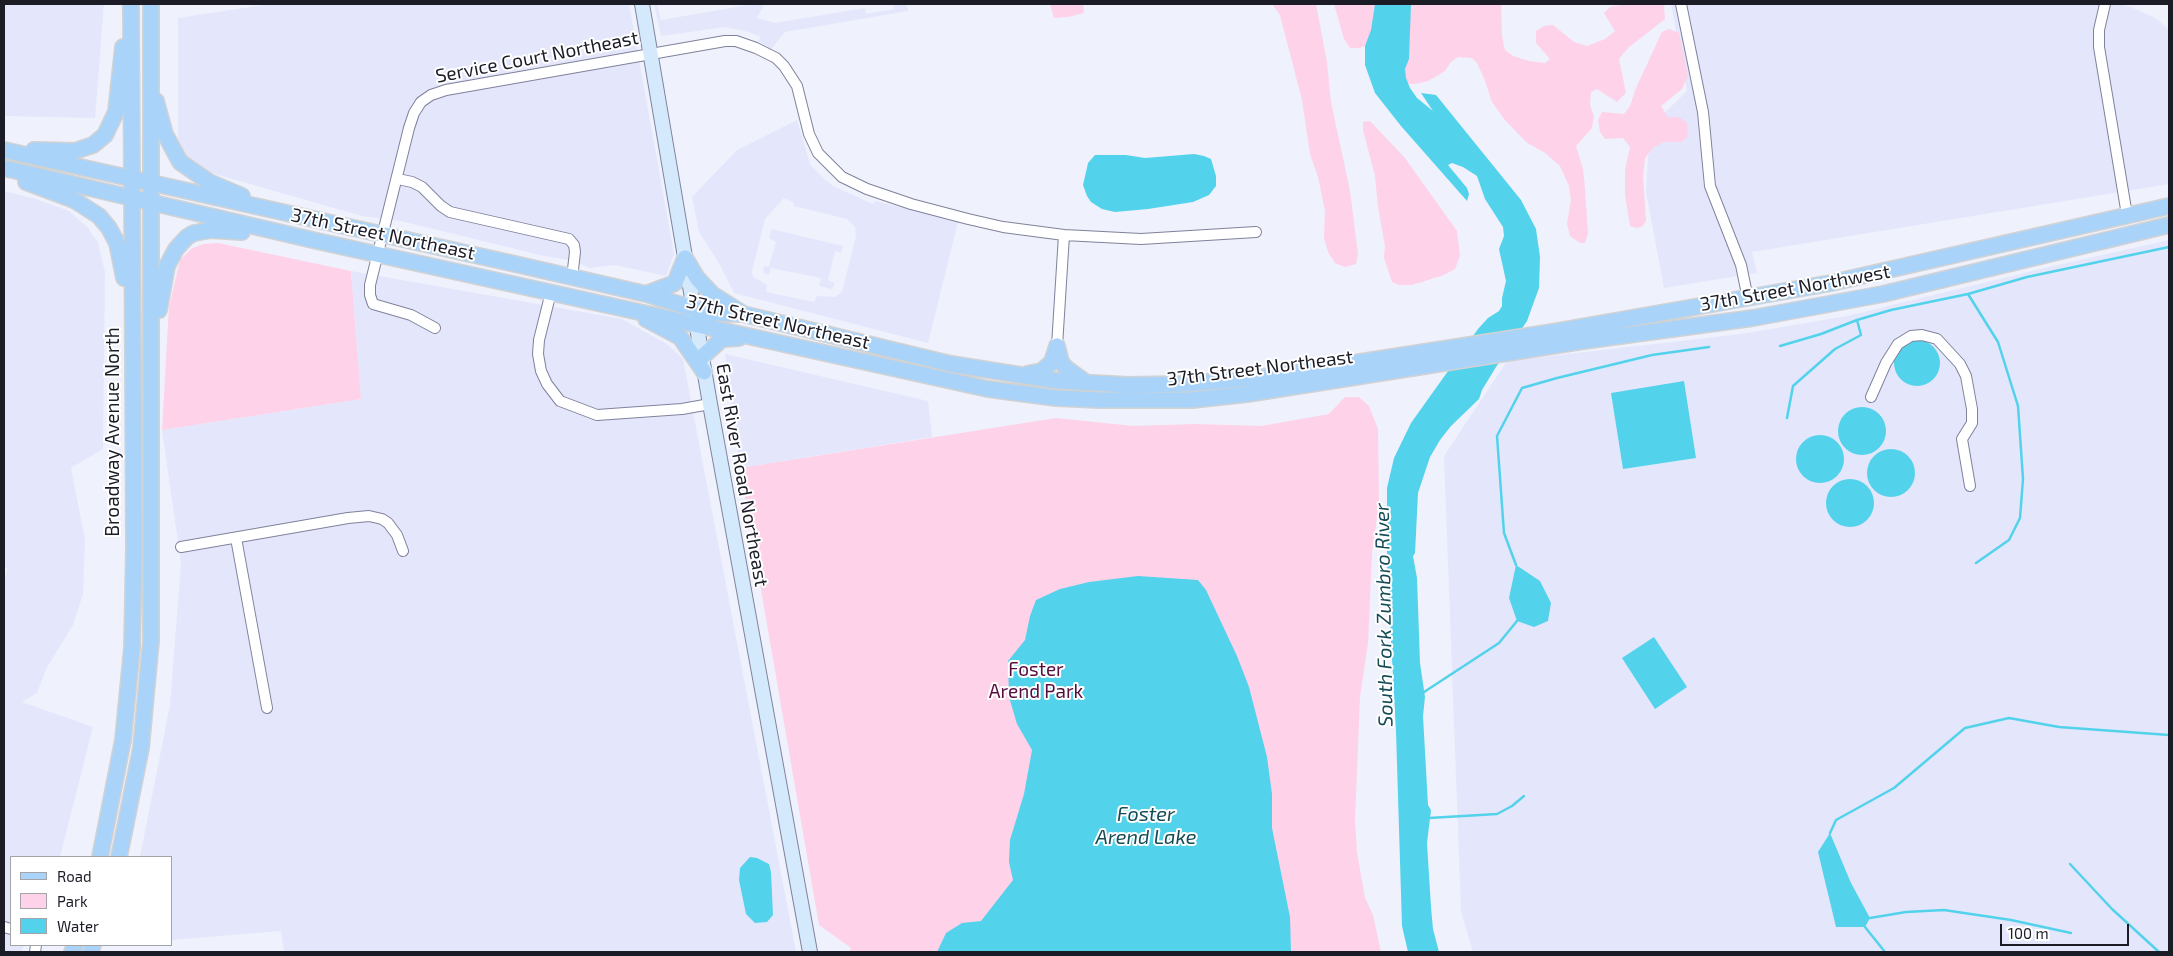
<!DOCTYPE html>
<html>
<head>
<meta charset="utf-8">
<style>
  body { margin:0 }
  #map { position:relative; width:2173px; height:956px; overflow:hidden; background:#eff1fc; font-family:"Exo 2",sans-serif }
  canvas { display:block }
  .frame { position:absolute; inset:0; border:5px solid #1b1c26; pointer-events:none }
  .legend { position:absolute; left:10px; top:856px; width:162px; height:90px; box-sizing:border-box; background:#fff; border:1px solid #a4a4a8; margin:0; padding:6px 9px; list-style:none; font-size:15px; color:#1b1c26 }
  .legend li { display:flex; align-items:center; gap:10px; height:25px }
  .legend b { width:25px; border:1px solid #a4a4a8 }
  .scale { position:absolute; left:2000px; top:924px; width:129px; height:22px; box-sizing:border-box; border:2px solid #1b1c26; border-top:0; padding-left:6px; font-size:15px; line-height:18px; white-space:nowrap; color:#1b1c26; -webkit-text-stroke:4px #fff; paint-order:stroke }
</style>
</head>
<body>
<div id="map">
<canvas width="2173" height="956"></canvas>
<div class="frame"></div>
<ul class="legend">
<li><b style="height:6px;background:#a9d3f8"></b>Road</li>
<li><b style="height:14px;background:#fed2e8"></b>Park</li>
<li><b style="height:14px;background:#53d2eb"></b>Water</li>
</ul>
<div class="scale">100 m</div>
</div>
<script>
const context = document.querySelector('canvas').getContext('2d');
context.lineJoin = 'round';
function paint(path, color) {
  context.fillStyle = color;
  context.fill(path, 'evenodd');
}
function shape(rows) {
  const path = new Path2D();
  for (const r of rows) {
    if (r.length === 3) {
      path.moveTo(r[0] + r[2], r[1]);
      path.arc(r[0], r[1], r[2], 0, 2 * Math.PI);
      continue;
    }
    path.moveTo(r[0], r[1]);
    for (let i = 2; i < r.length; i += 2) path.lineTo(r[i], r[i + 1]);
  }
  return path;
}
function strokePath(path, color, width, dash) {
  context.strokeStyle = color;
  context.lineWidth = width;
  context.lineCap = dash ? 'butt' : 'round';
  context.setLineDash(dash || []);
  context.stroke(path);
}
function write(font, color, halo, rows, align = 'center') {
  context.font = font + ' "Exo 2",sans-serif';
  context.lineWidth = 4;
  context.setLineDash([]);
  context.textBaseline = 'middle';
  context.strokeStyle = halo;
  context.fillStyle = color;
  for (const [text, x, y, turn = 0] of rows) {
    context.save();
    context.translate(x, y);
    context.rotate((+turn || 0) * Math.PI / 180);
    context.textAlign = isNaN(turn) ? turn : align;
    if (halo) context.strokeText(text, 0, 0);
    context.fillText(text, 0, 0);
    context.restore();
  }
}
const built = shape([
  [4,4,104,4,95,118,4,116],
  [270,4,629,4,674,254,666,276,615,265,590,268,574,261,544,256,401,221,362,216,208,172,186,158,179,145,178,138,178,18],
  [654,4,657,4,661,20,754,4,771,4,764,5,757,18,775,23,865,8,866,14,894,9,893,4,907,4,908,11,785,32,771,49,758,41,761,37,749,32,725,27,661,36],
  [1671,4,2120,4,2131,7,2157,19,2169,30,2169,184,1752,252,1757,273,1664,288,1646,192,1650,127,1687,91],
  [797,120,810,164,823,178,833,186,873,204,875,201,958,222,928,343,734,293,719,263,699,232,692,197,737,150],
  [784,198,793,202,794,206,847,219,855,227,856,236,842,292,835,297,817,296,814,302,766,292,767,285,753,277,752,271,765,219],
  [4,191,36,199,69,211,88,228,98,243,105,272,103,449,71,468,85,540,83,594,73,625,46,669,37,693,22,702,93,727,60,857,11,857,11,945,24,945,21,952,4,952,4,575,6,575,7,569,4,565],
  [771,229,843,246,841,253,835,251,828,280,835,283,832,289,819,286,821,278,771,268,769,275,764,273,763,267,769,266,776,242,769,238],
  [2169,240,2169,952,1473,952,1461,911,1444,456,1507,361,1741,334,1847,316,2049,267],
  [351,271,622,319,667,344,683,359,796,952,284,952,281,931,171,940,171,857,140,857,170,705,181,563,162,430,361,399],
  [725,354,928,401,932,437,740,468]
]);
const green = shape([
  [1050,4,1083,4,1084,13,1068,17,1054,18],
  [1272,4,1316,4,1327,62,1331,102,1350,191,1358,254,1356,264,1345,267,1335,263,1328,252,1324,238,1325,211,1318,177,1310,154,1302,100,1280,15],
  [1334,4,1390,4,1375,32,1365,46,1359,48,1350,48,1344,39],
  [1406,4,1501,4,1502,36,1505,50,1513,56,1529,61,1545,63,1550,59,1536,43,1536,31,1544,26,1553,25,1574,42,1587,46,1605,39,1615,31,1604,13,1610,7,1626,4,1661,4,1664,6,1665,19,1628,48,1619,59,1626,93,1617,102,1597,89,1591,92,1590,105,1594,116,1592,128,1576,146,1583,169,1585,188,1588,234,1585,243,1580,243,1570,236,1567,224,1571,200,1569,186,1560,166,1545,153,1526,142,1505,120,1492,102,1484,78,1477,63,1472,58,1458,57,1451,62,1445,71,1428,81,1415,84,1402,83],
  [1669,29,1679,33,1688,76,1682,89,1661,106,1668,117,1679,117,1687,123,1688,136,1682,142,1664,142,1654,147,1645,158,1643,176,1646,220,1643,226,1637,228,1630,226,1625,195,1625,170,1630,147,1623,138,1605,139,1600,132,1598,120,1602,112,1624,114,1630,106,1636,88,1662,32],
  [1370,121,1405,158,1457,231,1460,256,1455,269,1444,275,1412,285,1399,285,1392,282,1384,258,1385,246,1378,207,1375,176,1363,130,1363,122],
  [218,243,351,271,361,399,162,430,169,307,180,260,191,249,203,244],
  [1345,397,1359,397,1369,406,1378,429,1379,503,1372,553,1368,643,1360,697,1355,820,1357,852,1365,898,1373,915,1381,952,849,952,851,948,819,925,740,468,1056,418,1133,426,1195,424,1261,426,1329,414]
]);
const water = shape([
  [1375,4,1411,4,1409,59,1405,69,1406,78,1410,88,1417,98,1433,111,1421,93,1436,95,1521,200,1536,229,1540,257,1539,288,1527,321,1496,367,1482,390,1479,399,1451,426,1440,440,1430,457,1418,493,1415,553,1413,556,1417,578,1420,663,1425,697,1423,716,1428,805,1431,810,1427,843,1431,907,1433,929,1439,952,1408,952,1402,926,1396,731,1387,568,1387,488,1394,458,1411,423,1478,329,1488,318,1499,311,1502,306,1502,298,1506,281,1499,249,1504,236,1503,227,1485,199,1477,176,1463,167,1452,163,1448,165,1467,188,1469,194,1467,201,1401,126,1375,93,1365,65,1365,46,1371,30],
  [1194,154,1204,156,1211,159,1216,176,1216,186,1209,195,1193,202,1148,209,1115,212,1102,209,1091,202,1087,196,1083,185,1086,172,1088,163,1095,155,1126,155,1145,158],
  [1917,363,23],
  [1684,381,1696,458,1623,469,1611,393],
  [1862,431,24],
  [1820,459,24],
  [1891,473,24],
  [1850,503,24],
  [1516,565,1540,581,1551,603,1548,621,1534,627,1517,621,1509,598],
  [1138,576,1198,580,1206,590,1237,656,1249,687,1267,757,1272,794,1272,828,1290,917,1291,952,937,952,946,933,962,923,981,921,1013,880,1009,862,1010,840,1024,794,1032,750,1017,724,1009,697,1008,661,1025,640,1030,616,1036,600,1060,589,1089,582],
  [1654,637,1687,687,1655,709,1622,658],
  [1830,833,1851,883,1870,918,1865,927,1836,927,1818,852],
  [750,857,757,858,769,864,771,872,773,915,767,922,755,923,746,914,739,880,740,868]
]);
const stream = shape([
  [1968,294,1998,342,2018,406,2023,479,2020,518,2009,540,1976,563],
  [1780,346,1821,334,1857,320,1891,310,1968,294,2027,277,2169,247],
  [1787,418,1793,386,1835,349,1861,335,1857,320],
  [1516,565,1504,533,1497,436,1522,388,1557,378,1652,355,1709,347],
  [1421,694,1499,643,1517,621],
  [1429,818,1497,814,1512,806,1524,796],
  [1830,833,1836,820,1894,788,1965,728,2009,718,2059,727,2169,735],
  [2070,864,2112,909,2159,952],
  [1870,918,1906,912,1944,910,2011,920,2071,933],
  [1865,927,1885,952]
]);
const street = shape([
  [1681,4,1703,112,1710,186,1741,265,1748,299],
  [2105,4,2099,30,2099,47,2127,215],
  [398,179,412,182,422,187,441,206,450,212,569,239,574,245,575,252,572,278],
  [551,292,539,340,538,354,541,371,547,384,560,401,597,415,682,409,710,404],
  [435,328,411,315,373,304,370,295,370,285,409,128,414,113,421,102,431,95,446,90,725,41,736,41,756,48,776,58,784,66,797,86,809,134,818,153,842,177,867,189,911,204,968,219,1003,227,1064,235,1141,239,1256,232],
  [1057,346,1064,235],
  [1871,397,1886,363,1898,344,1911,336,1922,335,1937,339,1960,364,1966,376,1972,409,1972,423,1962,439,1970,486],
  [236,538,267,708],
  [181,547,348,518,369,516,382,519,388,523,397,535,403,551],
  [4,927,11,929],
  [35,952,36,945]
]);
const secondary = shape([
  [642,4,710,404,810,952]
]);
const primary = shape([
  [156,101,165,134,180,162,209,182,242,196],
  [4,150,524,266,646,294,708,313,743,314,951,364,1058,381,1128,385,1186,384,1264,377,1553,332,1831,283,2169,206],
  [34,150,75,151,93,145,105,135,116,112,123,47],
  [4,168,317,241,988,389,1056,398,1100,400,1192,400,1247,394,1583,341,1753,318,1883,294,2169,225],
  [26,182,74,200,99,216,109,228,117,243,124,278],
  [685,258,697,278,712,294,742,313],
  [646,294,675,283,685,258],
  [159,310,167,266,176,249,187,237,194,233,211,230,242,232],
  [646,319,680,337,704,372],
  [1057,346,1061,362,1066,368,1084,381],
  [702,357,722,339,739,338],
  [1027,374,1042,371,1052,362,1057,346],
  [100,857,123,740,132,648,134,549,131,4],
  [119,857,141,748,151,641,151,4],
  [72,952,75,945],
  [91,952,93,945]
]);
const streetNames = [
  ["Service Court Northeast",537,57,-11],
  ["37th Street Northeast",383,234,12],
  ["37th Street Northwest",1795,288,-10],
  ["37th Street Northeast",778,322,13],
  ["37th Street Northeast",1260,368,-7],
  ["Broadway Avenue North",113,432,-90],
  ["East River Road Northeast",742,475,80]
];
const parkNames = [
  ["Foster",1036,670],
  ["Arend Park",1036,692]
];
const waterNames = [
  ["South Fork Zumbro River",1384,615,-91],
  ["Foster",1146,814],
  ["Arend Lake",1146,837]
];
paint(built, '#e4e7fc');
paint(green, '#fed2e8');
paint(water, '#53d2eb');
strokePath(stream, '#53d2eb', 2.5);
strokePath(street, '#7f829b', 12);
strokePath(secondary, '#7f829b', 16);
strokePath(primary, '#d1d2d4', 18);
strokePath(street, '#fff', 10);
strokePath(secondary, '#d4e9fc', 14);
strokePath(primary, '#a9d3f8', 15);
write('19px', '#1b1c26', '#fff', streetNames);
write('19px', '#560c3c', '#fff', parkNames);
write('italic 20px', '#154c56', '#fff', waterNames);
</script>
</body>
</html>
